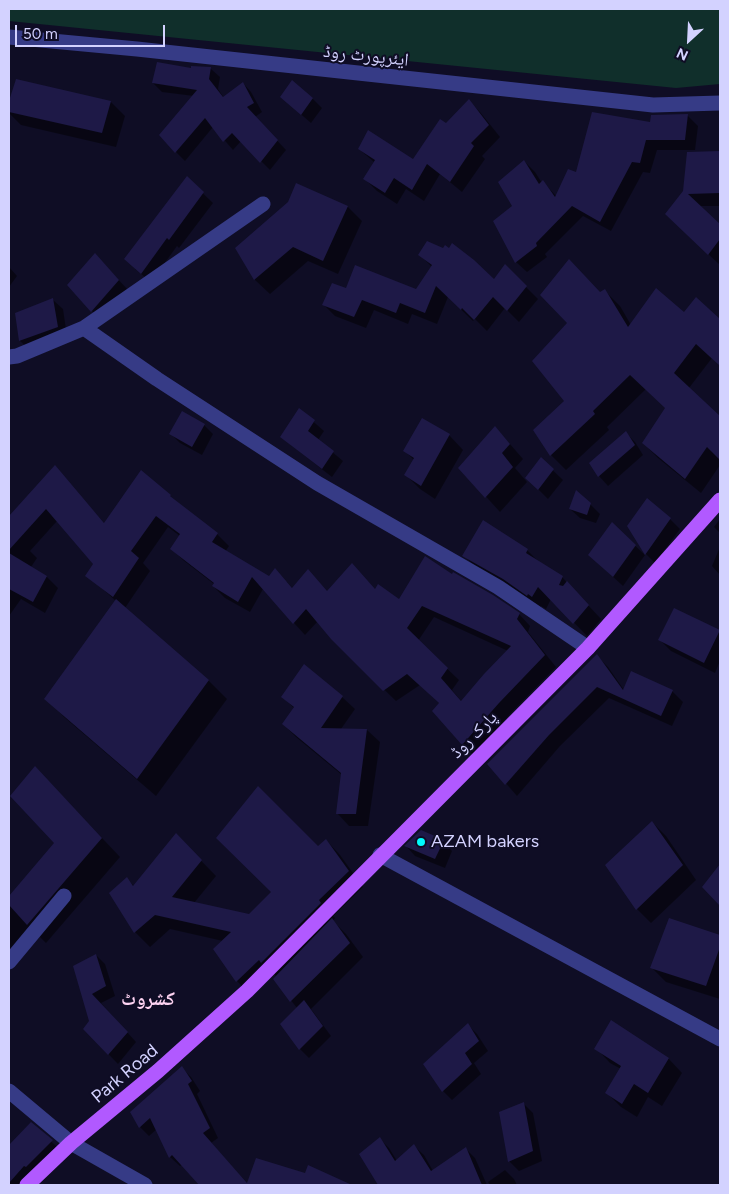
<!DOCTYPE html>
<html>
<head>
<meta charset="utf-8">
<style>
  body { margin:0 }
  #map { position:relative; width:729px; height:1194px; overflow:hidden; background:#0f0d25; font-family:Figtree,sans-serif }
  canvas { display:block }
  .frame { position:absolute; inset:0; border:10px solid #d3d2ff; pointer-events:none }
  .north { position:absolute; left:664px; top:15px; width:50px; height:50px; -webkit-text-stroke:4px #0f0d25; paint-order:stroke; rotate:205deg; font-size:14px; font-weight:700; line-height:20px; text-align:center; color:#d3d2ff }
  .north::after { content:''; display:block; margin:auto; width:18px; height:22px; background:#d3d2ff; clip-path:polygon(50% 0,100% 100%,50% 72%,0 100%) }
  .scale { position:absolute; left:15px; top:25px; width:150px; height:22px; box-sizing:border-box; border:2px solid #d3d2ff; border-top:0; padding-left:6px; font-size:15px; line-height:18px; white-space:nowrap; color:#d3d2ff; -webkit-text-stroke:4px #0f0d25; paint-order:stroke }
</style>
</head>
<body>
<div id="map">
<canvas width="729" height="1194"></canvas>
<div class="frame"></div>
<div class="north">N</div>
<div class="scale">50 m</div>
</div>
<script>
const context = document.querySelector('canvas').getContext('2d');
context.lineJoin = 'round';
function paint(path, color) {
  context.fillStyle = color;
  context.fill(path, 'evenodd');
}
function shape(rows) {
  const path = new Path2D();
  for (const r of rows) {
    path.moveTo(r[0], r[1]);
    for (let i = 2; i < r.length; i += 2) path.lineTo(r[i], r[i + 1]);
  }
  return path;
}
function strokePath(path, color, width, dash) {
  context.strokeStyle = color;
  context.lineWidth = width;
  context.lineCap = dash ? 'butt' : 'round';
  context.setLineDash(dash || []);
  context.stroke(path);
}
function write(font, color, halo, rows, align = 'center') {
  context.font = font + ' Figtree,"Noto Naskh Arabic",sans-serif';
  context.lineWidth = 4;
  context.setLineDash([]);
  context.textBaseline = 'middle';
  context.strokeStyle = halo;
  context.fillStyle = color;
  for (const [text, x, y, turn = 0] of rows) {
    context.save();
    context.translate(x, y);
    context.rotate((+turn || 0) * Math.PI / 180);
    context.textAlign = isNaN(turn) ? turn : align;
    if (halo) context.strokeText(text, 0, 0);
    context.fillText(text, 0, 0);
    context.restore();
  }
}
const green = shape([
  [9,9,715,9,720,10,720,84,676,88,9,21]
]);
const shadow = shape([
  [192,67,211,69,220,77,218,89,224,98,243,83,251,92,262,112,255,117,286,150,270,170,241,141,233,150,213,127,185,161,176,152,194,96,162,92,153,83,192,69],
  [16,80,111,102,125,116,116,147,21,125,9,113,9,105],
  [281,97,312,98,322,108,311,123],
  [469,101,480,112,500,137,482,156,485,159,462,192,440,174,424,201,406,189,397,204,377,191,365,179,374,162,359,149,414,160],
  [652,116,688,116,698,126,695,150,657,150,650,173,643,172,611,231,583,216,545,254,547,257,527,272,516,262,495,222,514,206,524,161,535,172,542,183,543,182,557,197,577,174,651,123],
  [720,152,720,206,699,206,720,226,720,265,679,227,688,153],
  [187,178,213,203,179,248,177,246,151,282,135,269],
  [297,185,348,207,362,221,338,274,308,261,270,294,255,280,237,248,289,203],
  [420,255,494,281,505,266,538,299,519,322,505,308,487,331,475,319,473,321,448,297,437,324,412,314,408,324,374,310,366,328,335,316,324,305,347,289,416,290,432,267],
  [104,264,128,290,101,320,92,311],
  [9,267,17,276,9,287],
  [605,291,620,306,631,325,684,314,696,299,720,321,720,366,712,358,689,388,720,418,720,465,701,493,658,458,643,443,667,408,646,389,607,427,609,430,566,470,551,455,566,401,601,294],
  [53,300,63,309,67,336,30,350,20,341,16,314],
  [300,410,324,431,318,440,343,461,332,477,292,446,282,437],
  [204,425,213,434,202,455,180,443,170,433],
  [496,428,523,459,515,468,527,482,500,512,460,468],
  [626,433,635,442,643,455,608,486,599,476],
  [449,435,463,450,435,499,420,489,406,475,414,460,405,451],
  [541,459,563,480,548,499,537,488],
  [55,467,105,524,170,496,217,534,229,546,225,552,269,577,287,582,293,589,328,592,376,590,399,601,453,575,519,614,530,626,528,632,556,667,510,714,474,756,433,711,440,704,420,685,396,701,332,639,318,621,305,635,263,589,250,612,225,598,213,586,214,584,183,560,172,549,180,536,168,527,143,563,150,571,125,608,208,680,227,699,156,796,64,717,46,698,116,601,87,575,94,564,57,521,30,551,37,558,31,567,47,577,58,588,45,613,21,599,9,616,9,529],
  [434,617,508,651,462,702,452,690,459,680,418,641],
  [590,504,600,514,596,523,580,518,570,509],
  [670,519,680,529,655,563,646,554,629,526],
  [720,519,720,533,714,527],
  [612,524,645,555,623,586,599,564],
  [720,547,720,575,712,566],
  [527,550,540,563,562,577,601,619,587,636,551,599,546,609,541,606,541,607,477,568,464,556],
  [675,609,720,632,720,661,715,673,671,651,660,640],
  [597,656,608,667,624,690,672,691,683,702,672,726,609,698,560,746,517,796,489,764],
  [304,665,342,697,355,709,341,729,367,730,380,742,368,826,349,826,337,813,342,775,296,737,283,724,294,708,283,697],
  [53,786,120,857,46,943,34,931,9,970,9,898,55,843],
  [652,822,666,836,696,880,651,923,637,909,607,865],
  [176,835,216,876,194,903,249,915,326,840,340,855,363,887,333,916,335,918,333,921,346,934,363,957,311,1009,331,1036,309,1058,300,1049,297,1008,274,979,276,976,274,974,252,996,237,981,215,949,223,941,170,929,150,947,135,932,111,894,127,879,134,886],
  [443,841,452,851,445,868,415,856,406,846],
  [669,920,720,936,720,999,666,982,652,968],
  [96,955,105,964,115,996,101,1003,136,1042,118,1064,84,1029,91,1021,75,966],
  [468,1025,477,1034,488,1051,474,1063,481,1074,452,1100,443,1091],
  [596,1048,668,1058,682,1073,662,1106,648,1097,637,1117,621,1107,607,1093,621,1069,610,1063],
  [182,1068,191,1077,200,1091,197,1094,218,1138,211,1143,248,1184,305,1175,333,1178,340,1185,200,1185,182,1165,180,1166,170,1157,157,1129,149,1136,140,1127],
  [524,1104,533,1113,542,1161,519,1171,509,1161],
  [31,1124,63,1152,29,1185,9,1185,9,1147],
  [379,1138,389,1148,397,1161,414,1146,424,1155,433,1171,466,1149,475,1158,487,1185,380,1185,361,1155],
  [505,1170,514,1179,517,1185,490,1185,488,1182]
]);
const building = shape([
  [157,62,191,68,191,66,211,67,209,79,223,97,243,82,254,103,247,107,278,140,260,163,232,133,223,142,205,118,175,153,159,135,197,90,152,83],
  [16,79,111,101,102,133,9,112,9,101],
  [292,80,313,98,301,115,280,97],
  [469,99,489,125,471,143,474,146,450,182,427,164,412,190,394,178,385,193,363,179,375,160,358,149,368,130,413,159,440,119,446,123],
  [592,112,650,122,651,115,688,114,685,140,646,140,640,163,632,162,600,222,572,206,536,243,537,246,515,263,493,221,512,206,498,182,524,160,539,184,543,180,555,197,568,169,576,172],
  [720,151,720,193,688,194,720,224,720,239,708,255,665,214,683,191,687,152],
  [187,176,204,192,169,240,167,238,141,274,124,259],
  [296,183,348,206,323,261,293,247,254,280,235,248,288,202],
  [427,241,443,248,445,245,449,248,452,243,474,260,494,279,505,264,527,286,507,311,493,297,474,320,462,308,461,310,436,286,425,313,400,303,396,313,362,300,354,317,322,305,332,283,346,288,355,265,416,289,432,265,418,255],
  [95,253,119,280,91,312,67,285],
  [569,259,600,292,605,289,628,327,656,288,684,312,696,297,720,319,720,366,696,344,674,373,720,416,720,460,707,447,685,479,642,443,665,408,630,375,593,411,595,414,550,456,533,430,564,401,532,361,567,323,540,295],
  [53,298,58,327,19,341,15,313],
  [299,408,315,420,308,431,334,451,322,469,280,437],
  [182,411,205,424,192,447,169,434],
  [422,418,450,434,421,486,404,475,414,458,403,451],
  [495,426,510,444,502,453,513,467,485,498,458,468],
  [626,431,635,445,598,477,589,463],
  [541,457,554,469,538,490,525,478],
  [55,465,104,523,141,470,171,495,170,496,218,533,212,542,269,576,275,568,292,588,308,569,327,591,352,563,375,589,378,584,399,599,425,556,452,574,453,572,493,595,520,613,517,619,545,655,499,703,462,745,432,711,439,703,407,674,383,691,331,639,306,609,293,624,252,577,238,602,212,586,214,583,170,549,180,534,156,516,131,551,139,558,113,597,85,576,93,564,46,509,9,550,9,516],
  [422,606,511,646,484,674,461,701,441,678,448,668,407,628],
  [576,490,591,503,587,515,569,509],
  [647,498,671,518,645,555,627,526],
  [483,520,528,549,526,553,563,576,559,585,563,586,567,581,589,605,573,624,538,587,532,597,528,594,527,596,503,579,462,556],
  [612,522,636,545,613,577,588,555],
  [9,553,47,576,33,602,9,589],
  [116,599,209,680,137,779,44,699],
  [674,608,720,630,704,663,658,640],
  [597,654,623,690,631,671,673,690,661,716,597,687,549,735,505,785,487,764],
  [304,664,343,696,321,728,367,729,356,814,336,814,341,773,282,724,294,707,281,697],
  [35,766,102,838,27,925,9,905,9,896,54,843,10,796],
  [258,786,318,846,326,839,349,871,319,900,321,903,261,963,259,960,236,982,213,949,231,932,155,915,134,933,109,893,127,877,133,886,176,833,202,860,172,897,249,914,271,892,216,838],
  [652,821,683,865,636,910,605,865],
  [421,830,444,840,435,859,404,846],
  [720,864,720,906,702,887],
  [332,918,350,943,290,1002,273,979],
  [669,918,720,935,720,947,706,986,650,968],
  [96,954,106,986,92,994,128,1032,108,1055,83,1029,89,1021,73,966],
  [304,1000,323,1026,299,1050,280,1024],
  [611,1020,669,1058,648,1093,634,1084,622,1104,605,1093,621,1066,594,1049],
  [468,1023,479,1041,465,1053,472,1064,442,1092,423,1064],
  [182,1066,192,1081,188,1084,210,1128,203,1133,247,1183,256,1158,305,1173,308,1165,352,1185,199,1185,172,1155,169,1158,150,1118,139,1128,130,1112],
  [524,1102,533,1151,508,1162,499,1112],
  [31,1122,53,1140,26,1167,24,1166,9,1183,9,1145],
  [380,1137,395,1161,414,1144,431,1171,466,1147,482,1185,378,1185,359,1154]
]);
const minor = shape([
  [9,37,137,49,653,105,720,103],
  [84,328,157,379,317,483,498,587,588,648],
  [9,357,17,356,84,328,263,204],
  [380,855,720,1039],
  [9,962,64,896],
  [9,1091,71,1143,145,1185]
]);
const major = shape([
  [27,1185,71,1143,158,1071,247,991,588,648,720,500]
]);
const markers = [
  [421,842,5,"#00fbfd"]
];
const streetNames = [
  ["ایئرپورٹ روڈ",366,56,6],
  ["پارک روڈ",474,735,-45],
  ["Park Road",125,1074,-40]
];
const poiNames = [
  ["AZAM bakers",431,842]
];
const neighbourhoodNames = [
  ["کشروٹ",148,999]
];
paint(green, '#102f2b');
paint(shadow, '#0007');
paint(building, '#1e1947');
strokePath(minor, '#363b86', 15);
strokePath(major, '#b159ff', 15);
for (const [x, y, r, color] of markers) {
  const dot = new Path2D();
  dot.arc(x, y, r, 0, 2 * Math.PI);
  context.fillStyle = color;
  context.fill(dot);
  strokePath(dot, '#0f0d25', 2);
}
write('18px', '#d3d2ff', '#0f0d25', streetNames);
write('18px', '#d3d2ff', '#0f0d25', poiNames, 'left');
write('bold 19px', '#ffd4f3', '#0f0d25', neighbourhoodNames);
</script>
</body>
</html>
